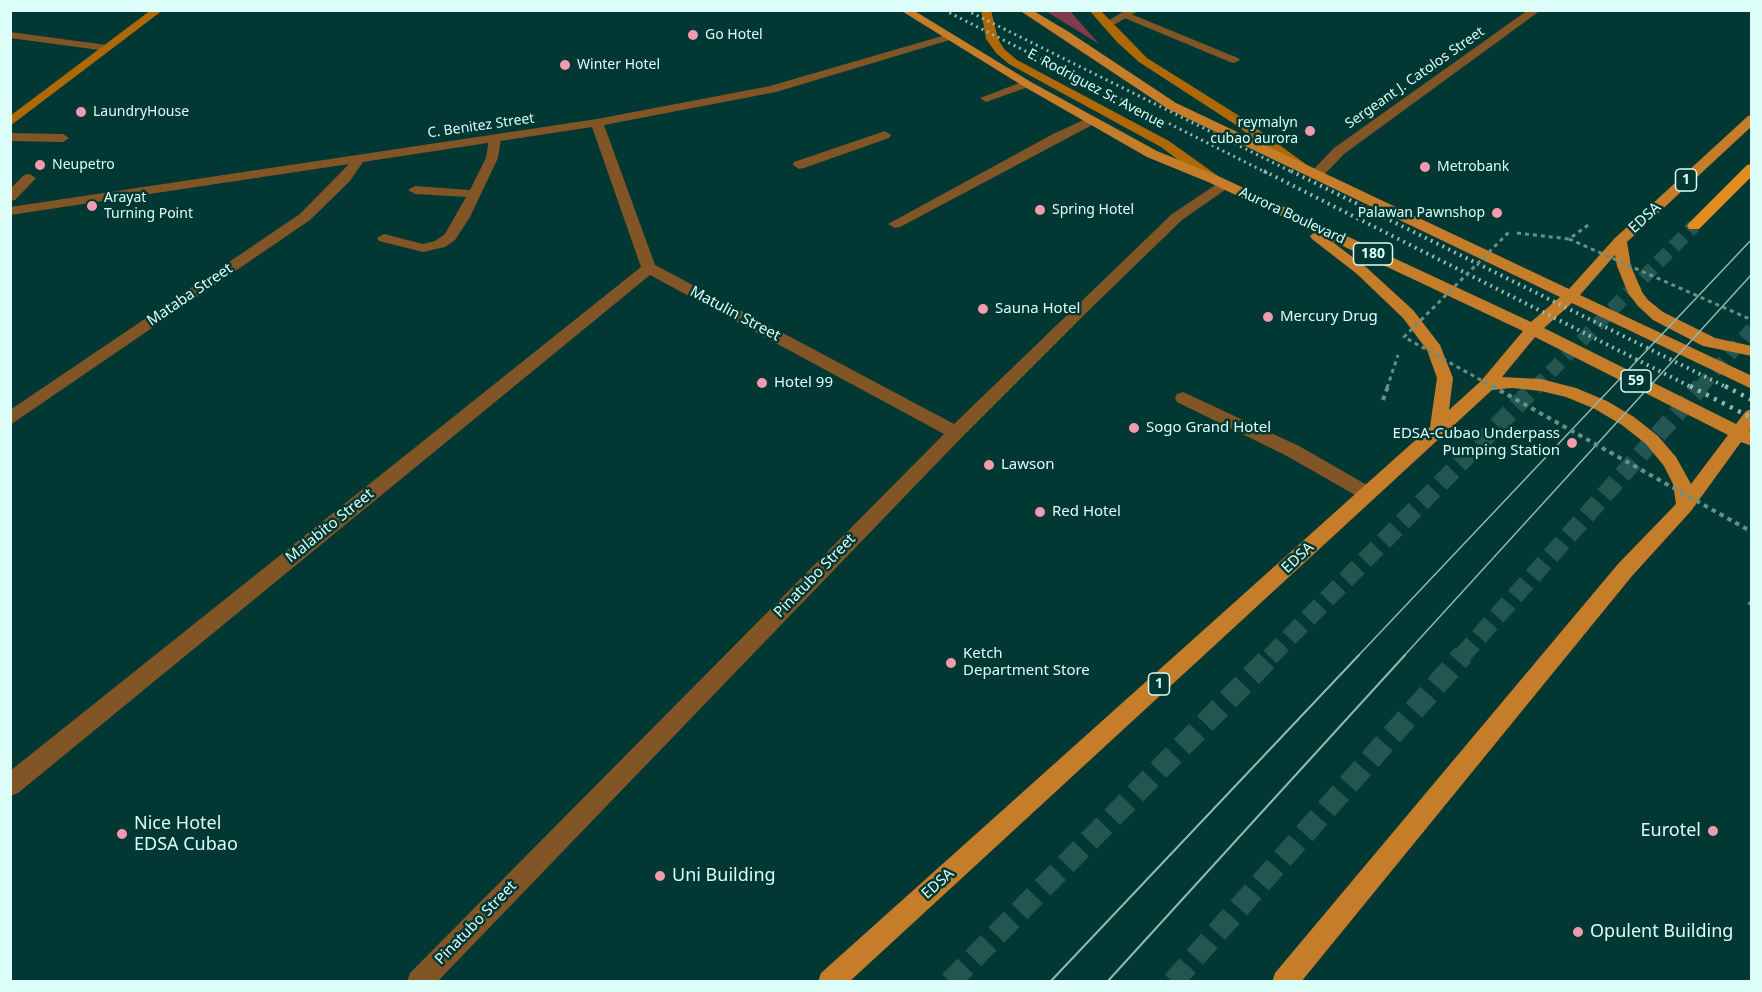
<!DOCTYPE html>
<html>
<head>
<meta charset="utf-8">
<style>
  body { margin:0 }
  #map { position:relative; width:1762px; height:992px; overflow:hidden; background:#023833; font-family:"Noto Sans",sans-serif }
  canvas { display:block }
  .frame { position:absolute; inset:0; border:12px solid #dcfdf8; pointer-events:none }
</style>
</head>
<body>
<div id="map">
<canvas width="1762" height="992"></canvas>
<div class="frame"></div>
</div>
<script>
const context = document.querySelector('canvas').getContext('2d');
context.lineJoin = 'round';
function paint(path, color) {
  context.fillStyle = color;
  context.fill(path, 'evenodd');
}
function shape(rows) {
  const path = new Path2D();
  for (const r of rows) {
    path.moveTo(r[0], r[1]);
    for (let i = 2; i < r.length; i += 2) path.lineTo(r[i], r[i + 1]);
  }
  return path;
}
function strokePath(path, color, width, dash) {
  context.strokeStyle = color;
  context.lineWidth = width;
  context.lineCap = dash ? 'butt' : 'round';
  context.setLineDash(dash || []);
  context.stroke(path);
}
function write(font, color, halo, rows, align = 'center') {
  context.font = font + ' "Noto Sans",sans-serif';
  context.lineWidth = 5;
  context.setLineDash([]);
  context.textBaseline = 'middle';
  context.strokeStyle = halo;
  context.fillStyle = color;
  for (const [text, x, y, turn = 0] of rows) {
    context.save();
    context.translate(x, y);
    context.rotate((+turn || 0) * Math.PI / 180);
    context.textAlign = isNaN(turn) ? turn : align;
    if (halo) context.strokeText(text, 0, 0);
    context.fillText(text, 0, 0);
    context.restore();
  }
}
const green = shape([
  [1043,11,1070,11,1099,44,1049,13]
]);
const highwayTunnelFar2 = shape([
  [1535,388,1694,226],
  [1700,388,1752,329]
]);
const highwayTunnelFar1 = shape([
  [1270,657,1536,386],
  [1461,657,1701,386]
]);
const highwayTunnel = shape([
  [950,982,1272,655],
  [1173,982,1463,655]
]);
const pathFar1 = shape([
  [1517,233,1569,239,1591,223],
  [1387,388,1398,355]
]);
const path = shape([
  [1383,400,1388,386],
  [1749,605,1752,601]
]);
const lane = shape([
  [1126,12,1238,58,1240,60,1234,63,1230,62,1122,17,1121,15,1126,12],
  [1027,80,1033,84,1031,86,986,102,980,98,1027,80],
  [1092,116,1098,120,1096,123,900,227,895,228,888,224,1053,134,1092,116],
  [885,131,891,135,889,138,804,168,799,169,793,165,794,162,885,131],
  [10,133,63,134,69,138,63,142,10,141,10,133],
  [495,135,501,139,498,158,470,217,455,240,445,247,423,252,379,241,377,238,384,234,423,244,435,241,445,234,466,197,415,194,408,190,415,186,470,190,486,158,489,139,495,135],
  [29,174,36,178,15,200,10,201,10,189,24,175,29,174],
  [1183,392,1299,446,1374,489,1377,494,1374,499,1368,501,1362,499,1287,456,1177,402,1175,398,1177,394,1183,392]
]);
const street = shape([
  [1126,10,1140,10,1110,27,1106,28,1101,25,1126,10],
  [1528,10,1541,10,1344,154,1321,178,1311,178,1309,175,1311,172,1334,148,1528,10],
  [10,32,107,45,113,48,107,51,10,38,10,32],
  [949,34,955,37,953,39,776,92,604,125,655,265,954,424,1172,214,1220,182,1225,181,1232,185,1182,220,1087,312,962,437,437,982,407,982,410,973,944,434,650,275,18,793,10,796,10,771,641,267,592,127,363,162,350,181,310,220,10,425,10,410,300,214,349,164,10,215,10,207,597,119,770,86,949,34]
]);
const secondary = shape([
  [151,10,163,10,10,126,10,116,151,10],
  [981,10,991,10,998,39,1004,49,1017,60,1169,141,1218,176,1220,179,1218,182,1208,182,1161,147,1009,64,996,53,986,39,981,10],
  [1089,10,1100,10,1147,58,1241,117,1307,165,1309,168,1307,171,1297,171,1233,123,1139,62,1117,42,1089,10]
]);
const primary = shape([
  [900,10,913,10,1031,82,1157,151,1218,176,1531,322,1560,297,1168,109,1019,10,1032,10,1069,32,1176,103,1569,289,1615,238,1748,116,1752,115,1752,126,1627,242,1631,266,1642,292,1648,300,1663,312,1715,338,1752,346,1752,356,1703,346,1653,320,1638,306,1628,293,1617,266,1615,255,1580,295,1752,376,1752,389,1572,303,1544,328,1736,424,1746,411,1752,409,1752,428,1749,431,1752,432,1752,446,1741,442,1691,511,1632,576,1301,982,1272,982,1275,973,1618,564,1676,504,1673,484,1664,466,1646,444,1622,425,1595,409,1566,397,1541,391,1512,388,1492,390,849,982,818,982,821,973,1430,427,1437,378,1427,350,1403,318,1357,274,1312,239,1310,236,1315,232,1208,182,1147,157,1023,86,900,10],
  [1330,240,1523,331,1481,381,1449,410,1453,378,1440,345,1413,310,1367,268,1330,240],
  [1535,337,1728,435,1691,484,1676,457,1658,436,1634,417,1607,401,1576,388,1541,379,1502,377,1535,337]
]);
const highway = shape([
  [1752,164,1752,176,1699,229,1689,229,1687,226,1689,223,1747,165,1752,164]
]);
const tramFar1 = shape([
  [1357,657,1752,239],
  [1403,657,1752,274]
]);
const tram = shape([
  [1050,982,1359,655],
  [1107,982,1405,655]
]);
const railFar2 = shape([
  [944,10,1267,173],
  [966,10,1294,173]
]);
const railFar1 = shape([
  [1264,171,1693,388],
  [1291,171,1728,388]
]);
const rail = shape([
  [1690,386,1752,418],
  [1725,386,1752,400]
]);
const pathBridgeFar1 = shape([
  [1569,239,1752,320],
  [1495,388,1404,337,1510,231]
]);
const pathBridge = shape([
  [1492,386,1752,532]
]);
const markers = [
  [693,35,6,"#f29aae"],
  [565,65,6,"#f29aae"],
  [81,112,6,"#f29aae"],
  [1310,131,6,"#f29aae"],
  [40,165,6,"#f29aae"],
  [1425,167,6,"#f29aae"],
  [92,206,6,"#f29aae"],
  [1040,210,6,"#f29aae"],
  [1497,213,6,"#f29aae"],
  [983,309,6,"#f29aae"],
  [1268,317,6,"#f29aae"],
  [762,383,6,"#f29aae"],
  [1134,428,6,"#f29aae"],
  [1572,443,6,"#f29aae"],
  [989,465,6,"#f29aae"],
  [1040,512,6,"#f29aae"],
  [951,663,6,"#f29aae"],
  [1713,831,6,"#f29aae"],
  [122,834,6,"#f29aae"],
  [660,876,6,"#f29aae"],
  [1578,932,6,"#f29aae"]
];
const farPoinames = [
  ["Go Hotel",705,35],
  ["Winter Hotel",577,65],
  ["LaundryHouse",93,112],
  ["reymalyn",1298,123,"right"],
  ["cubao aurora",1298,139,"right"],
  ["Neupetro",52,165],
  ["Metrobank",1437,167],
  ["Arayat",104,198],
  ["Turning Point",104,214],
  ["Spring Hotel",1052,210],
  ["Palawan Pawnshop",1485,213,"right"]
];
const farStreetnames = [
  ["Sergeant J. Catolos Street",1415,78,-35],
  ["E. Rodriguez Sr. Avenue",1096,89,28],
  ["C. Benitez Street",481,126,-8],
  ["Aurora Boulevard",1292,216,25]
];
const shields = [
  [1686,180,21],
  [1373,254,39],
  [1636,381,30],
  [1159,684,21]
];
const shieldNames = [
  ["1",1686,180],
  ["180",1373,254],
  ["59",1636,381],
  ["1",1159,684]
];
const streetNames = [
  ["EDSA",1645,218,-43],
  ["Mataba Street",190,295,-34],
  ["Matulin Street",735,314,28],
  ["Malabito Street",330,526,-39],
  ["EDSA",1298,558,-43],
  ["Pinatubo Street",815,576,-46],
  ["EDSA",938,884,-42],
  ["Pinatubo Street",476,923,-46]
];
const poiNames = [
  ["Sauna Hotel",995,309],
  ["Mercury Drug",1280,317],
  ["Hotel 99",774,383],
  ["Sogo Grand Hotel",1146,428],
  ["EDSA-Cubao Underpass",1560,434,"right"],
  ["Pumping Station",1560,451,"right"],
  ["Lawson",1001,465],
  ["Red Hotel",1052,512],
  ["Ketch",963,654],
  ["Department Store",963,671]
];
const nearPoinames = [
  ["Nice Hotel",134,824],
  ["EDSA Cubao",134,845],
  ["Eurotel",1701,831,"right"],
  ["Uni Building",672,876],
  ["Opulent Building",1590,932]
];
paint(green, '#7e3c4d');
strokePath(highwayTunnelFar2, '#235651', 14, [14, 8]);
strokePath(highwayTunnelFar1, '#235651', 18, [18, 9]);
strokePath(highwayTunnel, '#235651', 22, [22, 11]);
strokePath(pathFar1, '#64918c', 3, [4, 4]);
strokePath(path, '#64918c', 4, [4.5, 4.5]);
paint(lane, '#815526');
paint(street, '#815526');
paint(secondary, '#ae6806');
paint(primary, '#c57d2a');
paint(highway, '#e28c1e');
strokePath(tramFar1, '#91b9b4', 1.5);
strokePath(tram, '#91b9b4', 2);
strokePath(railFar2, '#91b9b4', 3, [2, 4]);
strokePath(railFar1, '#91b9b4', 4, [2, 4.5]);
strokePath(rail, '#91b9b4', 4.5, [3, 6]);
strokePath(pathBridgeFar1, '#64918c', 3, [4, 4]);
strokePath(pathBridge, '#64918c', 4, [4.5, 4.5]);
for (const [x, y, r, color] of markers) {
  const dot = new Path2D();
  dot.arc(x, y, r, 0, 2 * Math.PI);
  context.fillStyle = color;
  context.fill(dot);
  strokePath(dot, '#023833', 2);
}
write('14px', '#dcfdf8', '#023833', farPoinames, 'left');
write('14px', '#dcfdf8', '#023833', farStreetnames);
for (const [x, y, w] of shields) {
  const box = new Path2D();
  box.roundRect(x - w / 2, y - 11, w, 22, 4.5);
  context.fillStyle = '#023833';
  context.fill(box);
  strokePath(box, '#dcfdf8', 1.5);
}
write('bold 14px', '#dcfdf8', null, shieldNames);
write('15px', '#dcfdf8', '#023833', streetNames);
write('15px', '#dcfdf8', '#023833', poiNames, 'left');
write('18px', '#dcfdf8', '#023833', nearPoinames, 'left');
</script>
</body>
</html>
